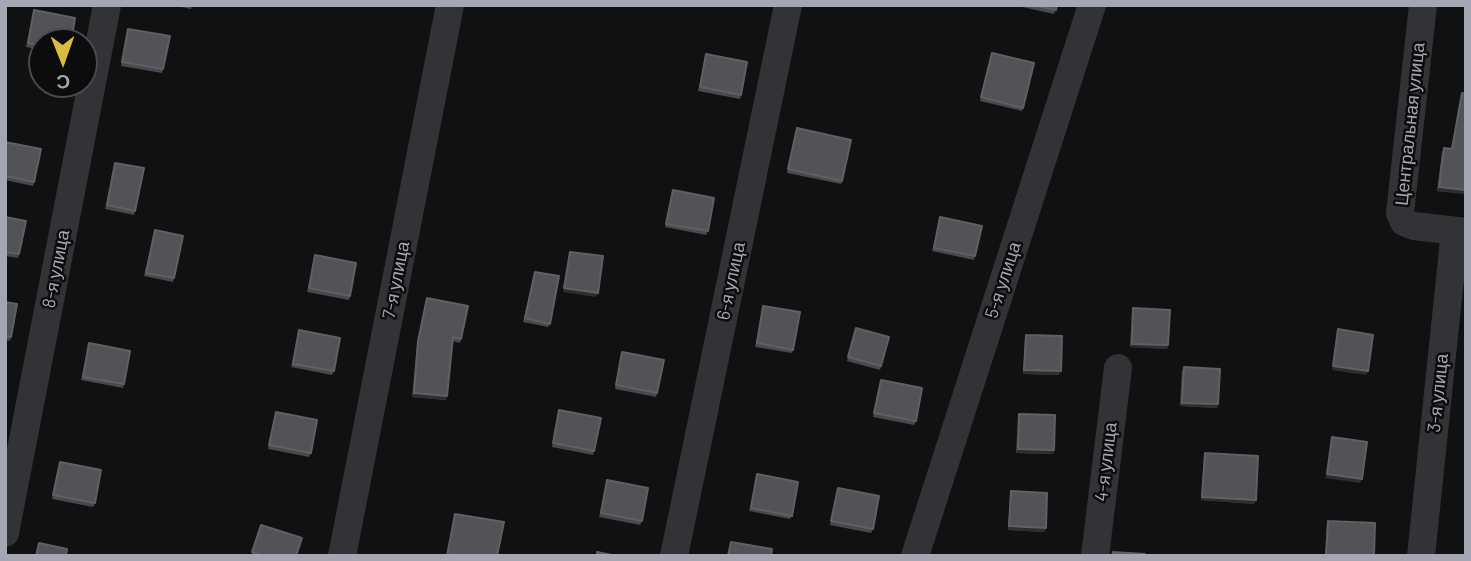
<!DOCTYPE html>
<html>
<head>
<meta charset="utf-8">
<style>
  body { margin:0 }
  #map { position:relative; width:1471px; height:561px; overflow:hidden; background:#111112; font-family:Barlow,sans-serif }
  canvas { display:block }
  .frame { position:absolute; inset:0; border:7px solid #a4a6b1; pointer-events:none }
  .north { position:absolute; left:28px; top:28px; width:70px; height:70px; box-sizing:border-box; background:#0c0c0d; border:2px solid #494a4f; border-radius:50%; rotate:179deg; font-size:19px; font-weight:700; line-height:28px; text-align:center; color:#a4a6b1 }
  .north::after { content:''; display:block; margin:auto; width:24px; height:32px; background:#dbbc41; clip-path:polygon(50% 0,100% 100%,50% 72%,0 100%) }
</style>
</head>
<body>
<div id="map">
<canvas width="1471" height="561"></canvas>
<div class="frame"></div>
<div class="north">С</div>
</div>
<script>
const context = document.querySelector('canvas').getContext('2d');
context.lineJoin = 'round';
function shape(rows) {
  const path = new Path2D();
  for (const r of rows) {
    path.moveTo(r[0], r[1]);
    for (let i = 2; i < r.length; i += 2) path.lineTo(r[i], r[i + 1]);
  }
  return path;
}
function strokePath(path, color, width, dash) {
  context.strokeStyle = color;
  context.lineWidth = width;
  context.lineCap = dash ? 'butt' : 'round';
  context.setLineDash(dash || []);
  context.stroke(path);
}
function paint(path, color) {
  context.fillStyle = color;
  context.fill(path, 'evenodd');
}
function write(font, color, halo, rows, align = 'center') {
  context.font = font + ' Barlow,sans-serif';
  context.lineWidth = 5;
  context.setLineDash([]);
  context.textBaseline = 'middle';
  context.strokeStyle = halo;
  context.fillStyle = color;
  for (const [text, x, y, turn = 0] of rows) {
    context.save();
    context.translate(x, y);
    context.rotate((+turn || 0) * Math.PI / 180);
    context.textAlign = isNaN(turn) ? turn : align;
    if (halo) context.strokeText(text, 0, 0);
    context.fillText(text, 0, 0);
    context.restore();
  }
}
const minor = shape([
  [1423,5,1400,213,1404,222,1414,226,1466,232],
  [5,533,107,5],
  [342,556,450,5],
  [674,556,788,5],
  [915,556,1092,5],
  [1095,556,1118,368],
  [1421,556,1455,231]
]);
const wall = shape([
  [172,5,192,5,191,9],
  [1013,5,1057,5,1054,14],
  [34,10,42,42,42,50,26,47],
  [128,29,163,69,162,73,121,66],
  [706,54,741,95,740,99,698,91],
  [991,57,1023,108,1022,111,980,101],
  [1462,93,1466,194,1437,191,1442,152,1444,148,1451,149],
  [797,128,842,181,841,184,787,173],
  [5,142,34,182,33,186,5,180],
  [115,163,135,211,134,215,105,209],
  [673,190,708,231,706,235,665,227],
  [5,217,19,254,18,258,5,256],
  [940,217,975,256,974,260,932,251],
  [155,230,174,278,173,282,144,276],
  [315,255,350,296,349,300,307,292],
  [535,272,550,324,548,327,523,322],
  [427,298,461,339,460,343,452,341,446,400,412,397,417,345],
  [5,302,11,337,10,341,5,340],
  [763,306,793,350,792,353,755,347],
  [1133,308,1168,345,1167,349,1130,347,1132,312],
  [856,328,889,337,880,370,847,361],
  [299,330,334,371,332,375,291,367],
  [1026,335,1059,375,1023,374,1025,338],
  [89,343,124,384,123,388,81,380],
  [622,352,657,393,656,397,615,389],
  [1184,367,1218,404,1217,408,1180,406,1182,371],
  [881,380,916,421,914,425,873,417],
  [559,410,594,451,593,455,552,447],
  [276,412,311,453,309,457,268,449],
  [1019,414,1054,450,1053,454,1016,453,1018,417],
  [1205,453,1256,500,1254,504,1201,500,1204,456],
  [60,462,95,503,93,507,52,499],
  [757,474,792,516,790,519,749,511],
  [607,480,642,521,640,525,599,517],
  [838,488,873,529,871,533,830,525],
  [1011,491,1046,528,1044,532,1008,530,1010,495],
  [1328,521,1374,556,1325,556,1327,524],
  [261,525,296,556,251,556]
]);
const shadedWall = shape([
  [1439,187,1466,190,1466,194,1437,191],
  [564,288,598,293,596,297,563,292],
  [1132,344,1168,345,1167,349,1130,347],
  [1333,366,1368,371,1366,375,1332,370],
  [1024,370,1061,371,1059,375,1023,374],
  [414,393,447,396,446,400,412,397],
  [1182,403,1218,404,1217,408,1180,406],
  [1018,449,1054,450,1053,454,1016,453],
  [1327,474,1362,479,1360,483,1325,478],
  [1202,497,1256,500,1254,504,1201,500],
  [1009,526,1046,528,1044,532,1008,530]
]);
const building = shape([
  [1032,5,1057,5,1056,10,1032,5],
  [34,10,75,18,71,42,42,42,42,46,28,43,34,10],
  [128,29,170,36,163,69,122,62,128,29],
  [992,53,1034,63,1023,108,981,97,992,53],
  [706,54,747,62,741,95,700,87,706,54],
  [1462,93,1466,94,1466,190,1439,187,1444,148,1452,149,1462,93],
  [797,128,851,140,842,181,788,169,797,128],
  [5,142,41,149,34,182,5,176,5,142],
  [115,163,144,168,135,211,107,205,115,163],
  [673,190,714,198,708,231,666,224,673,190],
  [5,217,26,221,19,254,5,252,5,217],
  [940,217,982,226,975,256,934,248,940,217],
  [155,230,183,236,174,278,146,273,155,230],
  [570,252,603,256,598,293,564,288,570,252],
  [315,255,356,263,350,296,309,288,315,255],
  [535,272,559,276,550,324,525,318,535,272],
  [427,298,468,306,461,339,453,337,447,396,414,393,418,341,427,298],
  [5,302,17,304,11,337,5,336,5,302],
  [763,306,800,312,793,350,757,343,763,306],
  [1133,308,1170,310,1168,345,1132,344,1133,308],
  [856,328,889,337,881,366,848,357,856,328],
  [1338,329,1373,335,1368,371,1333,366,1338,329],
  [299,330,340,338,334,371,293,364,299,330],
  [1026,335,1062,336,1061,371,1024,370,1026,335],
  [89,343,130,351,124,384,83,377,89,343],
  [622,352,664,360,657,393,616,385,622,352],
  [1184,367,1220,369,1218,404,1182,403,1184,367],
  [881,380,922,388,916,421,874,413,881,380],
  [559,410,601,418,594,451,553,443,559,410],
  [276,412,317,420,311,453,269,445,276,412],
  [1019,414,1055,415,1054,450,1018,449,1019,414],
  [1332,437,1367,442,1362,479,1327,474,1332,437],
  [1205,453,1258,456,1256,500,1202,497,1205,453],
  [60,462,101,470,95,503,53,495,60,462],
  [757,474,798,482,792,516,751,508,757,474],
  [607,480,648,488,642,521,601,513,607,480],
  [838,488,879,496,873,529,831,521,838,488],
  [1011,491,1047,493,1046,528,1009,526,1011,491],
  [455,514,504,522,497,556,447,556,455,514],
  [1328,521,1375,523,1374,556,1326,556,1328,521],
  [261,525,302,538,296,556,260,556,260,555,252,552,261,525],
  [731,542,772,549,771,556,728,556,731,542],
  [39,543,67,549,66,556,36,556,39,543],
  [597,552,616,556,597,556,597,552],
  [1113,552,1145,554,1145,556,1112,556,1113,552]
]);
const streetNames = [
  ["Центральная улица",1410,124,-84],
  ["8-я улица",56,269,-79],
  ["7-я улица",396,280,-79],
  ["5-я улица",1003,280,-72],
  ["6-я улица",731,281,-78],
  ["3-я улица",1438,393,-84],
  ["4-я улица",1106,462,-83]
];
strokePath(minor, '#333337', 28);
paint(wall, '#48484d');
paint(shadedWall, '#2e2e31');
paint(building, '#525257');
strokePath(building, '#5f5f65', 2);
write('18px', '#a4a6b1', '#0c0c0d', streetNames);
</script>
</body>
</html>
